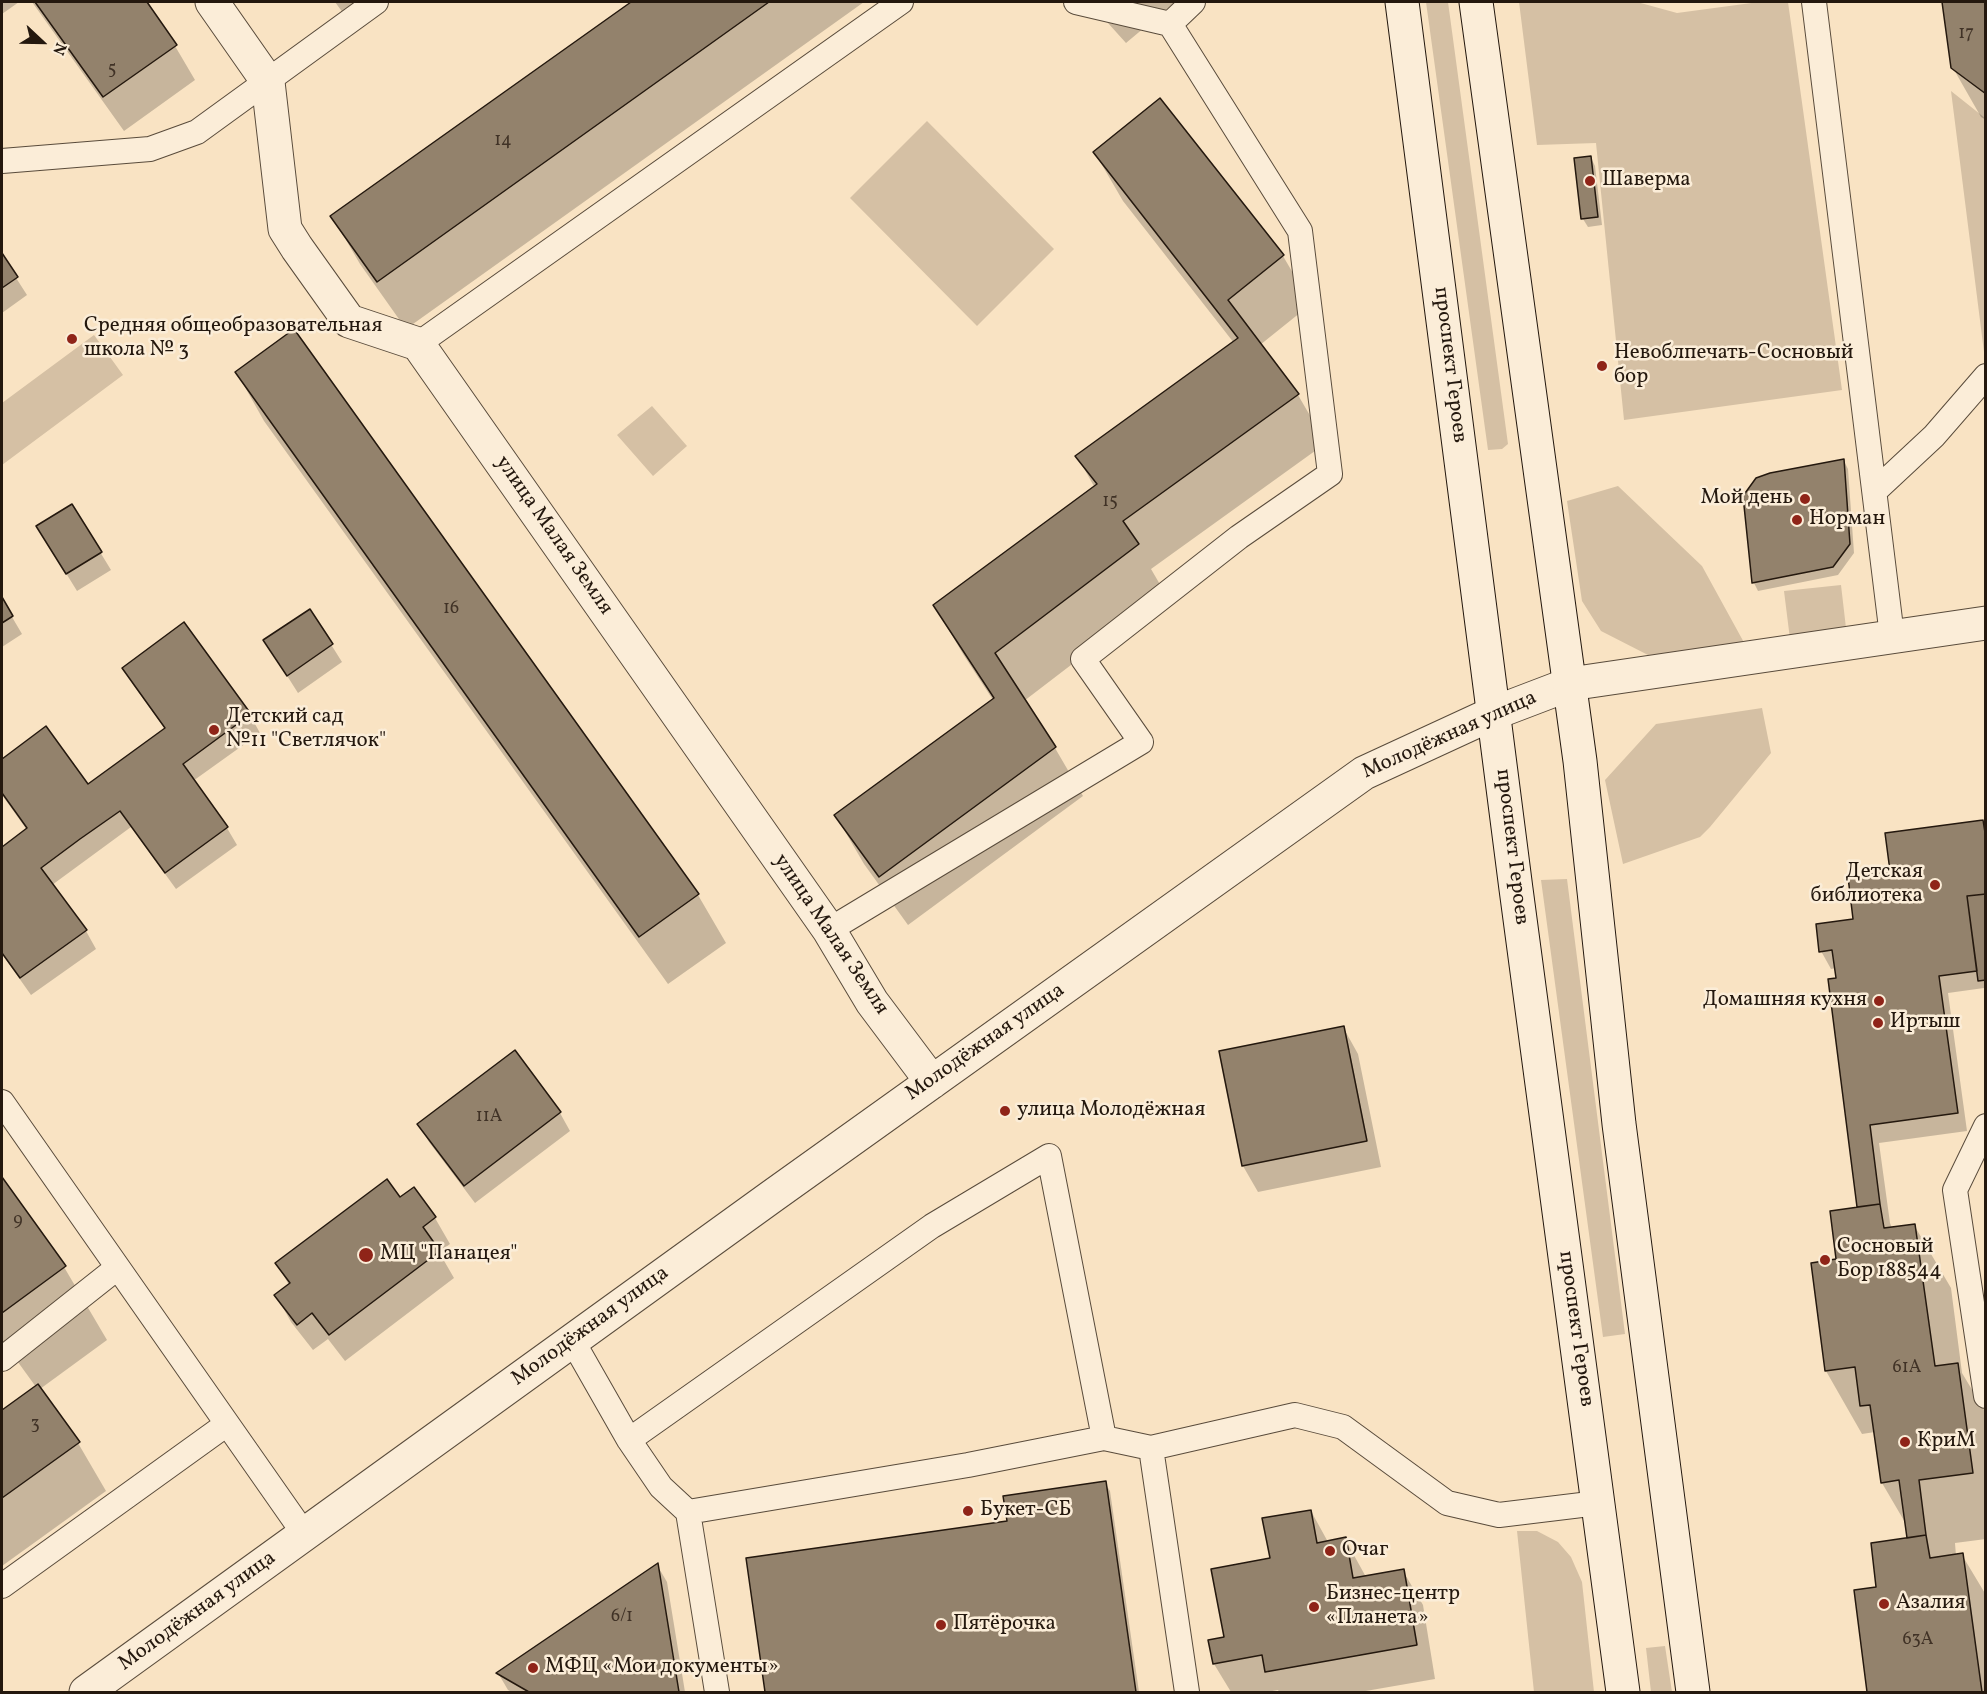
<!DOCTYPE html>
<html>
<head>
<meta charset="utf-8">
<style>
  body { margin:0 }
  #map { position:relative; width:1987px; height:1694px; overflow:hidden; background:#f9e3c3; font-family:Vollkorn,serif }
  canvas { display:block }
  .frame { position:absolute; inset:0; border:3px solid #24180e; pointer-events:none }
  .north { position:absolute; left:12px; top:12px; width:60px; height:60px; -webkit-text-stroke:4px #fbedd8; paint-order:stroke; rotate:112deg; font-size:16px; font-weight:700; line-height:24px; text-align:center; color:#24180e }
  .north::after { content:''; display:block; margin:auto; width:21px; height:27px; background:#24180e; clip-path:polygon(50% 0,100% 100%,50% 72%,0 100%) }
</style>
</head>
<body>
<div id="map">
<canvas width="1987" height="1694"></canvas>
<div class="frame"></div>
<div class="north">N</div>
</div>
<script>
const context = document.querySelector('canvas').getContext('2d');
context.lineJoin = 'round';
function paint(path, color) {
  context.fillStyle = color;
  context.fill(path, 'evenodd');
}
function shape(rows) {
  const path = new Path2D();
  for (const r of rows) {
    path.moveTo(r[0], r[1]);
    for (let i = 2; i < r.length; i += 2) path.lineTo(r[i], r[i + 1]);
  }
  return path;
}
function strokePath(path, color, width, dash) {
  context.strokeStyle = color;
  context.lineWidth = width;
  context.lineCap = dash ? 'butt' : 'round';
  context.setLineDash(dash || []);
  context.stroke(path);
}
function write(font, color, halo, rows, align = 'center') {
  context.font = font + ' Vollkorn,serif';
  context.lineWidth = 5;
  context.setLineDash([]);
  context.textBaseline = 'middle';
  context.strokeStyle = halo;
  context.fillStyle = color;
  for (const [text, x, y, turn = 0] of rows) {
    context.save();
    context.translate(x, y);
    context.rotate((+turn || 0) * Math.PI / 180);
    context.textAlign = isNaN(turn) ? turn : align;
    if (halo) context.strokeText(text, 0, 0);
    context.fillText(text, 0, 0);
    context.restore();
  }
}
const green = shape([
  [1426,2,1448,2,1508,444,1502,449,1488,450],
  [1519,2,1637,2,1677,13,1759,2,1788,2,1842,390,1624,420,1596,143,1537,145],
  [1951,91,1985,118,1985,360],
  [927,121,1054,249,977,326,850,198],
  [94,335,123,375,2,465,2,403],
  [652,406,687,446,653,476,617,435],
  [1618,486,1702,566,1747,648,1648,655,1601,631,1582,601,1567,501],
  [1841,585,1846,628,1790,639,1784,591],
  [1762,708,1771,753,1710,827,1700,837,1623,864,1605,780,1656,724],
  [1567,879,1625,1334,1603,1337,1541,880],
  [1517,1531,1537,1531,1558,1542,1571,1557,1582,1582,1594,1692,1534,1692],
  [1665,1646,1672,1692,1651,1692,1646,1648]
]);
const shadow = shape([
  [2,2,19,2,2,14],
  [32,2,145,2,175,46,195,80,124,131],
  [335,2,367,2,346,17],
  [633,2,864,2,406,329,360,264,332,216],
  [1089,2,1175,2,1126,43],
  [1944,2,1986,2,1986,120,1981,117,1953,68],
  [1160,101,1283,256,1311,304,1260,345,1298,395,1326,443,1151,569,1165,593,1024,701,1055,748,1083,796,908,925,864,864,836,816,993,700,963,654,935,606,1095,488,1077,456,1234,343,1123,201,1095,153],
  [1591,158,1595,166,1602,225,1588,227,1583,219,1575,159],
  [2,256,27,295,2,313],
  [237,373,698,895,726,943,668,984,264,421],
  [1844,461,1848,469,1854,553,1838,575,1758,591,1754,583,1744,496],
  [72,506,111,570,77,591,48,544],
  [2,600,22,634,2,647],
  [310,611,342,662,298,693,265,641],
  [184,624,250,715,260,733,193,781,227,828,237,845,176,889,131,827,52,885,86,931,96,949,31,995,2,954,2,848,27,830,2,795,2,760,46,728,88,787,165,729,134,686,124,668],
  [1982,822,1986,828,1986,990,1984,988,1948,993,1967,1131,1879,1143,1890,1223,1892,1228,1914,1225,1951,1288,1962,1373,1986,1413,1986,1539,1955,1543,1956,1556,1962,1555,1986,1595,1986,1692,1869,1692,1855,1592,1878,1588,1908,1539,1906,1524,1882,1483,1875,1432,1862,1434,1826,1371,1838,1261,1861,1208,1859,1207,1836,968,1831,969,1821,951,1854,920,1892,872],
  [1343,1027,1358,1054,1381,1167,1258,1192,1243,1166],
  [515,1052,560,1113,570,1131,475,1203,429,1142,419,1124],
  [2,1180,64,1267,107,1340,40,1389,78,1443,106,1491,2,1566,2,1412,36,1387,2,1340],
  [435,1218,450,1244,439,1252,454,1278,345,1361,328,1339,313,1350,291,1322,276,1295,289,1285,277,1264],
  [1105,1483,1110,1491,1139,1692,767,1692,748,1559,1009,1522],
  [1311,1511,1328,1542,1345,1539,1366,1577,1403,1571,1423,1605,1435,1679,1360,1692,1279,1692,1278,1690,1267,1692,1231,1692,1214,1664,1210,1641,1226,1638,1271,1559],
  [657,1565,667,1582,685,1692,512,1692,508,1690,498,1673]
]);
const building = shape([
  [35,2,147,2,177,45,103,97,35,2],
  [631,2,769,2,377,282,330,216,631,2],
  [1942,2,1986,2,1986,94,1951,68,1942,2],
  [1160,98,1284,255,1228,300,1299,394,1123,521,1139,544,995,653,1056,747,879,877,834,815,994,698,933,605,1097,484,1075,456,1238,338,1093,152,1160,98],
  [1591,156,1598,217,1581,219,1574,158,1591,156],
  [2,253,18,277,2,288,2,253],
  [294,329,699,894,639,937,235,372,294,329],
  [1844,459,1850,544,1833,567,1752,583,1743,496,1756,478,1770,473,1844,459],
  [72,504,102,552,66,574,36,526,72,504],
  [2,597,13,616,2,623,2,597],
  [310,609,333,644,287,676,263,640,310,609],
  [184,622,251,714,183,764,228,827,165,873,120,811,80,839,41,868,87,930,20,978,2,953,2,847,27,828,2,793,2,759,46,726,88,784,165,728,122,668,184,622],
  [1983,820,1986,839,1986,894,1967,896,1977,971,1939,976,1958,1113,1870,1125,1880,1204,1857,1207,1828,979,1836,978,1832,950,1819,952,1816,924,1853,919,1848,877,1890,871,1885,833,1983,820],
  [1986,894,1986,980,1978,981,1967,896,1986,894],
  [1344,1026,1367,1141,1242,1166,1219,1051,1344,1026],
  [515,1050,561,1112,464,1186,417,1124,515,1050],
  [2,1177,66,1266,2,1313,2,1177],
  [387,1179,400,1197,414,1187,436,1217,423,1227,440,1251,329,1335,312,1313,297,1325,274,1295,290,1283,275,1263,387,1179],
  [1880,1204,1884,1228,1915,1224,1935,1366,1958,1363,1973,1473,1919,1480,1926,1535,1907,1538,1899,1480,1881,1483,1870,1405,1860,1406,1855,1367,1825,1371,1811,1263,1836,1259,1830,1211,1880,1204],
  [38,1384,80,1442,2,1498,2,1410,38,1384],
  [1106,1481,1136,1692,765,1692,746,1558,1007,1521,1003,1496,1106,1481],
  [1311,1510,1317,1543,1346,1537,1353,1578,1404,1569,1417,1645,1265,1672,1262,1655,1213,1664,1208,1640,1224,1637,1211,1569,1270,1558,1262,1518,1311,1510],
  [1926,1535,1930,1558,1963,1553,1982,1692,1867,1692,1854,1590,1876,1587,1871,1543,1926,1535],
  [658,1563,679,1692,529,1692,496,1673,658,1563]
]);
const lane = shape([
  [1814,2,1892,636],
  [1170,24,1193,2],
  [2,161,150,149,197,132,376,2],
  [418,344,901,2],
  [1875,491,1934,436,1986,376],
  [829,930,1141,742,1083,659,1239,537,1330,474,1300,231,1170,24,1076,2],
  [2,1102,305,1535],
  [1986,1126,1955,1190,1986,1396],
  [572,1340,629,1440,661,1487,688,1512,968,1465,1104,1438,1151,1448,1295,1415,1343,1427,1447,1503,1499,1515,1598,1503],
  [2,1359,117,1268],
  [629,1440,932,1226,1049,1156,1104,1438],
  [1151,1448,1187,1692],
  [688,1512,717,1692],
  [2,1586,227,1424]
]);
const street = shape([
  [212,2,268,82,285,229,297,248,349,321,418,344,829,930,872,1002,932,1082],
  [86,1692,771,1197,1364,773,1494,713,1570,684,1986,623]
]);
const secondary = shape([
  [1402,2,1516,889,1623,1692],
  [1476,2,1580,761,1619,1124,1693,1692]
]);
const markers = [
  [1590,181,6,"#8f2418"],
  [72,339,6,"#8f2418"],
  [1602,366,6,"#8f2418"],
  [1805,499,6,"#8f2418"],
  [1797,520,6,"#8f2418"],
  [214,730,6,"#8f2418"],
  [1935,885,6,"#8f2418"],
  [1879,1001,6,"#8f2418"],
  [1878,1023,6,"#8f2418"],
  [1005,1111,6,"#8f2418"],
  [366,1255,8,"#8f2418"],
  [1825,1260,6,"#8f2418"],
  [1905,1442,6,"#8f2418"],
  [968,1511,6,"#8f2418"],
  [1330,1551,6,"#8f2418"],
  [1884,1604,6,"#8f2418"],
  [1314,1607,6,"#8f2418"],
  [941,1625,6,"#8f2418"],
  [533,1668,6,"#8f2418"]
];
const numberNames = [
  ["17",1966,35],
  ["5",112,71],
  ["14",503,142],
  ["15",1110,503],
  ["16",451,610],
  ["11А",489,1118],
  ["9",18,1222],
  ["61А",1907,1369],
  ["3",35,1426],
  ["6/1",622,1618],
  ["63А",1918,1641]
];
const poiNames = [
  ["Шаверма",1602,181],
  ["Средняя общеобразовательная",84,327],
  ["школа № 3",84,351],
  ["Невоблпечать-Сосновый",1614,354],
  ["бор",1614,378],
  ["Мой день",1793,499,"right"],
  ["Норман",1809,520],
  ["Детский сад",226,718],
  ["№11 \"Светлячок\"",226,742],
  ["Детская",1923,873,"right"],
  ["библиотека",1923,897,"right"],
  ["Домашняя кухня",1867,1001,"right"],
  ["Иртыш",1890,1023],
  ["улица Молодёжная",1017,1111],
  ["Сосновый",1837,1248],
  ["Бор 188544",1837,1272],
  ["МЦ \"Панацея\"",380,1255],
  ["КриМ",1917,1442],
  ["Букет-СБ",980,1511],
  ["Очаг",1342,1551],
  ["Бизнес-центр",1326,1595],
  ["«Планета»",1326,1619],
  ["Азалия",1896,1604],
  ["Пятёрочка",953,1625],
  ["МФЦ «Мои документы»",545,1668]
];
const streetNames = [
  ["проспект Героев",1449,365,83],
  ["улица Малая Земля",553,536,55],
  ["Молодёжная улица",1450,736,-24],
  ["проспект Героев",1511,847,83],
  ["улица Малая Земля",830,935,56],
  ["Молодёжная улица",986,1043,-35],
  ["Молодёжная улица",591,1327,-36],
  ["проспект Героев",1575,1329,82],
  ["Молодёжная улица",198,1612,-36]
];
paint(green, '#d5c0a4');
paint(shadow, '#0003');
paint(building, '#93826c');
strokePath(building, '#24180e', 1.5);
strokePath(lane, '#594b3b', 26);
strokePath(street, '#594b3b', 35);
strokePath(secondary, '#24180e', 35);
strokePath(lane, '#fbedd8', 24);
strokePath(street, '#fbedd8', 33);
strokePath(secondary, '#fbedd8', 33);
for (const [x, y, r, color] of markers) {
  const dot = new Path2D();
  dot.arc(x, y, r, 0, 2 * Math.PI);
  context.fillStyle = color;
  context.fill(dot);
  strokePath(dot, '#fbedd8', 2);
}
write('18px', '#403226', null, numberNames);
write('21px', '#24180e', '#fbedd8', poiNames, 'left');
write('21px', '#24180e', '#fbedd8', streetNames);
</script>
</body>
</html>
